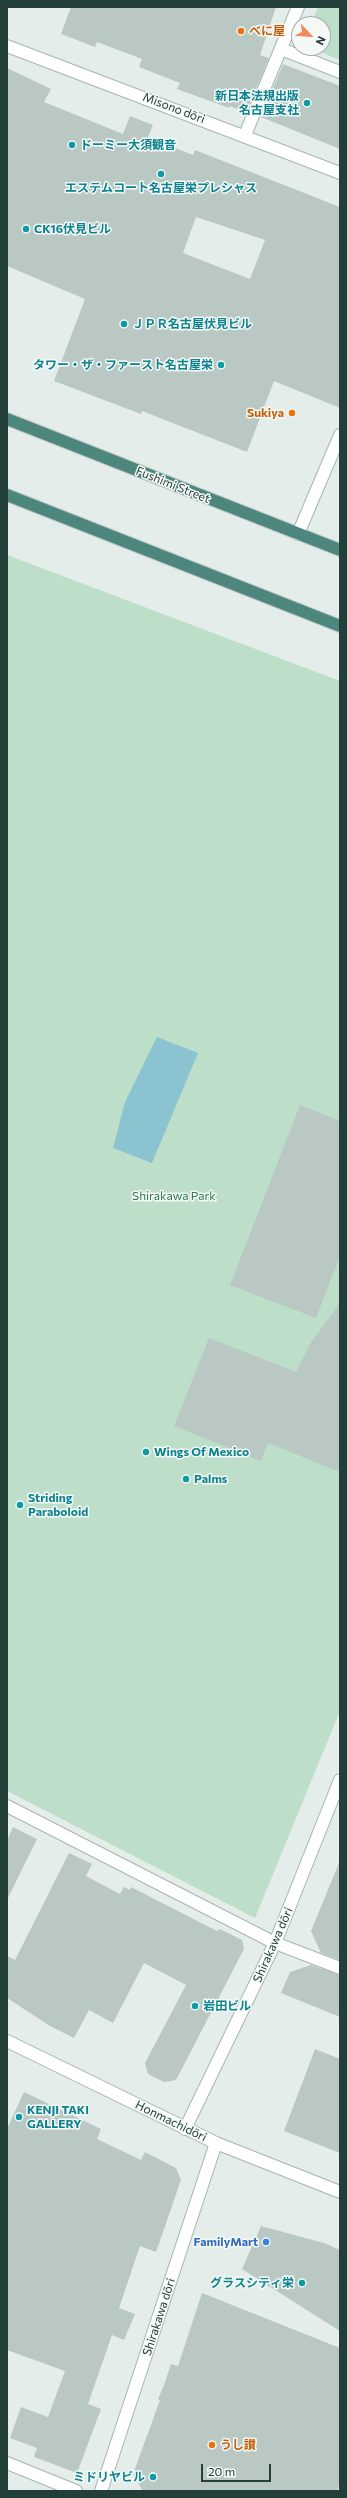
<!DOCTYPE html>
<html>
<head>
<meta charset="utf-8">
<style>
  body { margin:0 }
  #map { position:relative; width:347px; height:2498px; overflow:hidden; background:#e4ede9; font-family:Commissioner,sans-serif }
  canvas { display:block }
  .frame { position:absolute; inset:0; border:8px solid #233f39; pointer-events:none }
  .north { position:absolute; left:291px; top:16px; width:40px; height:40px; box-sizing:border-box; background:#f4f9f7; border:1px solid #a0afab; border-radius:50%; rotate:116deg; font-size:11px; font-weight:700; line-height:16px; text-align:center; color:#233f39 }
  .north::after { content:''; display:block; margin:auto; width:14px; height:18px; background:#f18b5e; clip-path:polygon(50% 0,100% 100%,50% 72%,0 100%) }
  .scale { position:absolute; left:201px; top:2464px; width:70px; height:18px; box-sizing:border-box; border:2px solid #233f39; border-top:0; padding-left:5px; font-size:12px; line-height:14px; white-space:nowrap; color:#233f39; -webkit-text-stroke:3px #f4f9f7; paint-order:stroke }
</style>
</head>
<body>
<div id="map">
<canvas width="347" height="2498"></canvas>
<div class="frame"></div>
<div class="north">N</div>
<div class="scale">20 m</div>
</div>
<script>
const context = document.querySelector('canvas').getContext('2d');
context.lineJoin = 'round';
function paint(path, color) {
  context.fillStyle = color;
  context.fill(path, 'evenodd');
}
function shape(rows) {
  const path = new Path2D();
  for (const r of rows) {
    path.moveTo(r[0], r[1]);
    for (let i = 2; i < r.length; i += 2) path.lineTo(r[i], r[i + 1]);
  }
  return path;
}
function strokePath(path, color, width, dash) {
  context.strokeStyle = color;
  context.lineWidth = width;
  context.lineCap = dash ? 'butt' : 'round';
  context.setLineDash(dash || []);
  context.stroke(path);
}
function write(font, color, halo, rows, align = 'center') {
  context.font = font + ' Commissioner,"Noto Sans JP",sans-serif';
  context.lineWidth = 3;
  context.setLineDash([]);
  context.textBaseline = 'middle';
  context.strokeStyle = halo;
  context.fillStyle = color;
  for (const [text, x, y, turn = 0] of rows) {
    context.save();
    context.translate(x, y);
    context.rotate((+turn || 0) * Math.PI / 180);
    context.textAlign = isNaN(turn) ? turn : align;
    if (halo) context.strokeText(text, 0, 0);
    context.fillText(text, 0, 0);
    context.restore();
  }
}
const green = shape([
  [318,7,340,7,340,60,311,48,323,48,323,24,311,24],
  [7,555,340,681,340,1711,255,1918,7,1791]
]);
const water = shape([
  [157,1037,198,1053,152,1163,113,1148,125,1102]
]);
const building = shape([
  [71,7,276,7,260,55,269,58,246,112,229,106,229,108,177,89,180,83,139,67,142,59,97,42,95,47,61,34],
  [283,64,340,86,340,149,261,117],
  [7,68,51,89,44,102,123,134,130,116,153,125,148,137,193,155,195,150,340,207,340,408,274,381,247,452,142,411,141,414,54,381,85,299,7,266],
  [196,217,265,240,250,279,183,253],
  [300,1105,340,1121,340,1256,316,1318,230,1285],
  [340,1303,340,1472,268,1443,261,1461,174,1426,209,1338,296,1372,310,1344],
  [13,1827,37,1839,7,1900,7,1841],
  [69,1853,92,1864,86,1876,120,1894,124,1887,130,1890,131,1887,217,1931,220,1929,242,1940,244,1949,176,2080,164,2082,148,2074,145,2063,186,1985,144,1963,113,2023,89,2010,74,2038,50,2026,7,1998,7,1956,15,1960],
  [339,1863,340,1863,340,1960,321,1953,311,1931],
  [311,1965,340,1975,340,2017,281,1993,290,1972],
  [315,2049,340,2059,340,2153,284,2131],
  [24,2092,101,2129,97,2139,141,2160,145,2152,176,2168,181,2180,156,2252,140,2246,119,2308,135,2314,124,2340,112,2335,88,2404,101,2409,77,2473,34,2457,37,2448,10,2438,21,2407,48,2417,65,2371,7,2350,7,2129],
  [261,2226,324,2243,340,2250,340,2331,242,2269],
  [202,2293,340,2348,340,2482,337,2491,143,2491,133,2474,160,2400,158,2399,164,2385,171,2364,178,2366]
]);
const minor = shape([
  [7,46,340,173],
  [281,49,340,72],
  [245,135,298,7],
  [298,534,340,435],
  [7,1806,275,1943,340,1968],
  [185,2129,275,1943,340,1780],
  [7,2463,76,2491],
  [101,2491,216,2143]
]);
const tertiary = shape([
  [7,2041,216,2143,340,2192]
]);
const trunk = shape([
  [7,419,340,550],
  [7,495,340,626]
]);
const markers = [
  [241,31,4,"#e8710a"],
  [307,103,4,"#0f9aa8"],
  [72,145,4,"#0f9aa8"],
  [161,174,4,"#0f9aa8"],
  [26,229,4,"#0f9aa8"],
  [124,324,4,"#0f9aa8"],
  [221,365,4,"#0f9aa8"],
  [292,413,4,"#e8710a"],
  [146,1452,4,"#0f9aa8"],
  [186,1479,4,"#0f9aa8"],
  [20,1505,4,"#0f9aa8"],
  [195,2006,4,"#0f9aa8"],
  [19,2117,4,"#0f9aa8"],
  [266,2242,4,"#3f7fe0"],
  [302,2283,4,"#0f9aa8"],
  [212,2445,4,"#e8710a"],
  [153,2477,4,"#0f9aa8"]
];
const foodNames = [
  ["べに屋",249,31],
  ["Sukiya",284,413,"right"],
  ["うし讃",220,2445]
];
const cultureNames = [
  ["新日本法規出版",299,96,"right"],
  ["名古屋支社",299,110,"right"],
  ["ドーミー大須観音",80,145],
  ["エステムコート名古屋栄プレシャス",161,188,"center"],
  ["CK16伏見ビル",34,229],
  ["ＪＰＲ名古屋伏見ビル",132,324],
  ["タワー・ザ・ファースト名古屋栄",213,365,"right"],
  ["Wings Of Mexico",154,1452],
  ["Palms",194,1479],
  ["Striding",28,1498],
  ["Paraboloid",28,1512],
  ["岩田ビル",203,2006],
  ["KENJI TAKI",27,2110],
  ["GALLERY",27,2124],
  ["グラスシティ栄",294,2283,"right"],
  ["ミドリヤビル",145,2477,"right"]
];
const streetNames = [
  ["Misono dōri",174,108,21],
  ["Fushimi Street",173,485,22],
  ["Shirakawa dōri",273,1945,-66],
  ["Honmachidōri",171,2121,26],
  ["Shirakawa dōri",159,2317,-72]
];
const parkNames = [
  ["Shirakawa Park",174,1196]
];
const shopNames = [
  ["FamilyMart",258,2242]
];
paint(green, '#bddec8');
paint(water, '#8cc3d1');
paint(building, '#b9c8c3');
strokePath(minor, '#a6b5b1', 14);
strokePath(tertiary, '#a6b5b1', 14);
strokePath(trunk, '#c1c9c8', 14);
strokePath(minor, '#fff', 12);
strokePath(tertiary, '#fff', 12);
strokePath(trunk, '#4c867c', 12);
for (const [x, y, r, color] of markers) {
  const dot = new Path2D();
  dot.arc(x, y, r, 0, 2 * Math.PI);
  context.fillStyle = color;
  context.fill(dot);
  strokePath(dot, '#f4f9f7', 1.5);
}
write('bold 12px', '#c56008', '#f4f9f7', foodNames, 'left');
write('bold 12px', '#0d838f', '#f4f9f7', cultureNames, 'left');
write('12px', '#233f39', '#f4f9f7', streetNames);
write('12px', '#2d754d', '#f4f9f7', parkNames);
write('bold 12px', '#366cbe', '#f4f9f7', shopNames, 'right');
</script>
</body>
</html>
